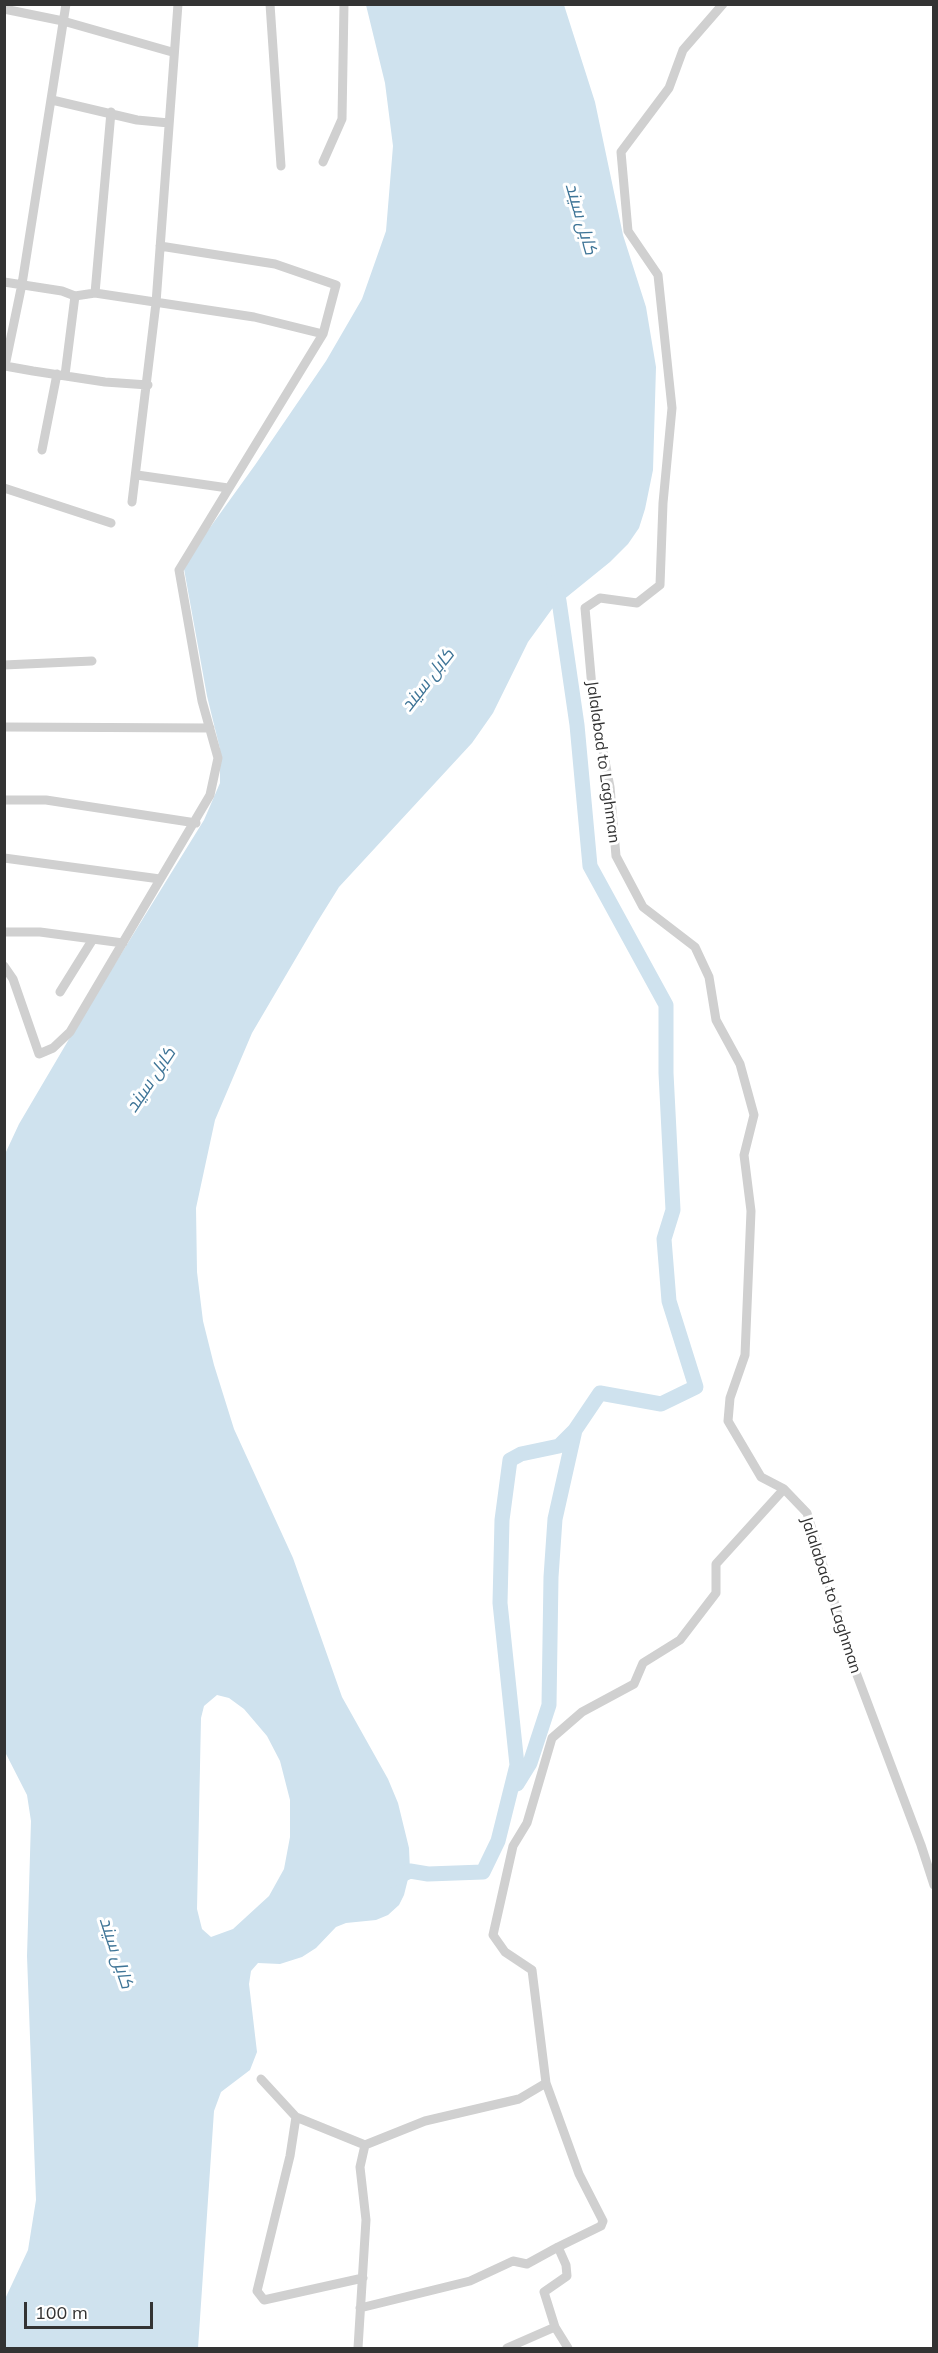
<!DOCTYPE html>
<html>
<head>
<meta charset="utf-8">
<style>
  body { margin:0 }
  #map { position:relative; width:938px; height:2353px; overflow:hidden; background:#fff; font-family:Mulish,sans-serif }
  canvas { display:block }
  .frame { position:absolute; inset:0; border:6px solid #333; pointer-events:none }
  .scale { position:absolute; left:24px; top:2302px; width:129px; height:27px; box-sizing:border-box; border:3px solid #333; border-top:0; padding-left:8px; font-size:18px; line-height:21px; white-space:nowrap; color:#333; -webkit-text-stroke:4px #fff; paint-order:stroke }
</style>
</head>
<body>
<div id="map">
<canvas width="938" height="2353"></canvas>
<div class="frame"></div>
<div class="scale">100 m</div>
</div>
<script>
const context = document.querySelector('canvas').getContext('2d');
context.lineJoin = 'round';
function paint(path, color) {
  context.fillStyle = color;
  context.fill(path, 'evenodd');
}
function shape(rows) {
  const path = new Path2D();
  for (const r of rows) {
    path.moveTo(r[0], r[1]);
    for (let i = 2; i < r.length; i += 2) path.lineTo(r[i], r[i + 1]);
  }
  return path;
}
function strokePath(path, color, width, dash) {
  context.strokeStyle = color;
  context.lineWidth = width;
  context.lineCap = dash ? 'butt' : 'round';
  context.setLineDash(dash || []);
  context.stroke(path);
}
function write(font, color, halo, rows, align = 'center') {
  context.font = font + ' Mulish,Cairo,sans-serif';
  context.lineWidth = 6;
  context.setLineDash([]);
  context.textBaseline = 'middle';
  context.strokeStyle = halo;
  context.fillStyle = color;
  for (const [text, x, y, turn = 0] of rows) {
    context.save();
    context.translate(x, y);
    context.rotate((+turn || 0) * Math.PI / 180);
    context.textAlign = isNaN(turn) ? turn : align;
    if (halo) context.strokeText(text, 0, 0);
    context.fillText(text, 0, 0);
    context.restore();
  }
}
const water = shape([
  [366,5,564,5,595,102,623,235,646,307,656,367,653,470,645,509,639,528,628,544,610,562,552,609,528,642,493,713,472,743,339,887,316,924,252,1033,215,1120,196,1208,197,1272,203,1321,214,1365,234,1429,293,1558,342,1697,388,1779,398,1803,409,1848,410,1871,404,1895,399,1905,388,1915,376,1920,346,1923,336,1927,316,1948,302,1957,280,1964,258,1963,251,1971,249,1984,257,2052,250,2070,221,2092,214,2111,198,2348,5,2348,5,2299,28,2250,36,2200,27,1956,31,1821,27,1795,4,1750,5,1154,19,1124,82,1017,204,820,220,783,220,749,207,696,184,569,188,558,255,465,326,361,362,299,386,231,393,146,385,83],
  [217,1695,229,1698,244,1709,267,1736,280,1761,290,1800,290,1837,284,1869,269,1896,233,1929,211,1937,202,1929,197,1909,201,1718,204,1706]
]);
const river = shape([
  [517,1784,530,1763,549,1705,551,1577,555,1519,575,1430],
  [391,1880,410,1871,428,1874,483,1872,498,1841,517,1765,500,1603,502,1520,510,1460,521,1454,559,1446,575,1430,600,1393,661,1404,696,1387,669,1301,664,1239,673,1210,666,1073,666,1005,590,866,577,725,559,601,554,583]
]);
const minor = shape([
  [270,4,281,166],
  [723,4,683,50,669,88,621,152,628,231,658,275,672,408,663,503,660,585,637,603,600,598,585,608,593,699,610,787,616,856,643,907,695,947,709,977,716,1020,740,1064,754,1115,744,1155,751,1211,745,1355,730,1398,728,1421,761,1477,784,1489,807,1513,854,1667,921,1845,934,1885],
  [4,9,63,21,172,52],
  [52,100,137,120,169,123],
  [323,162,342,119,344,4],
  [4,282,62,291,75,296,95,293,254,317,323,334],
  [95,293,111,112],
  [4,361,5,366,33,371,105,382,148,385],
  [6,361,22,284,66,4],
  [65,375,75,296],
  [42,450,57,374],
  [137,475,228,488],
  [4,488,111,523],
  [132,502,156,303,178,4],
  [4,665,92,661],
  [4,727,210,728],
  [4,800,46,800,196,823],
  [4,858,160,879],
  [4,932,40,932,123,943],
  [4,966,13,979,39,1054,53,1048,70,1032,210,795,218,758,202,701,179,570,323,334,336,285,275,264,160,246],
  [60,992,93,939],
  [261,2079,296,2117,365,2145],
  [296,2117,290,2156,257,2291,264,2300,363,2278],
  [360,2308,470,2281,513,2261,527,2264,558,2247],
  [358,2348,366,2220,360,2167,365,2145,425,2121,519,2099,546,2083],
  [507,2348,555,2327],
  [568,2348,555,2327,544,2292,567,2276,566,2265,558,2247,601,2226,603,2221,579,2174,546,2083,532,1970,505,1952,493,1935,513,1846,527,1823,552,1738,582,1712,634,1684,643,1663,680,1640,716,1593,716,1564,784,1489]
]);
const streetNames = [
  ["Jalalabad to Laghman",603,762,82],
  ["Jalalabad to Laghman",831,1595,72]
];
const waterNames = [
  ["کابل سيند",581,219,74],
  ["کابل سيند",428,680,-52],
  ["کابل سيند",151,1080,-56],
  ["کابل سيند",116,1953,72]
];
paint(water, '#cfe2ee');
strokePath(river, '#cfe2ee', 15);
strokePath(minor, '#d0d0d0', 9);
write('16px', '#333', '#fff', streetNames);
write('italic 18px', '#3f7597', '#fff', waterNames);
</script>
</body>
</html>
